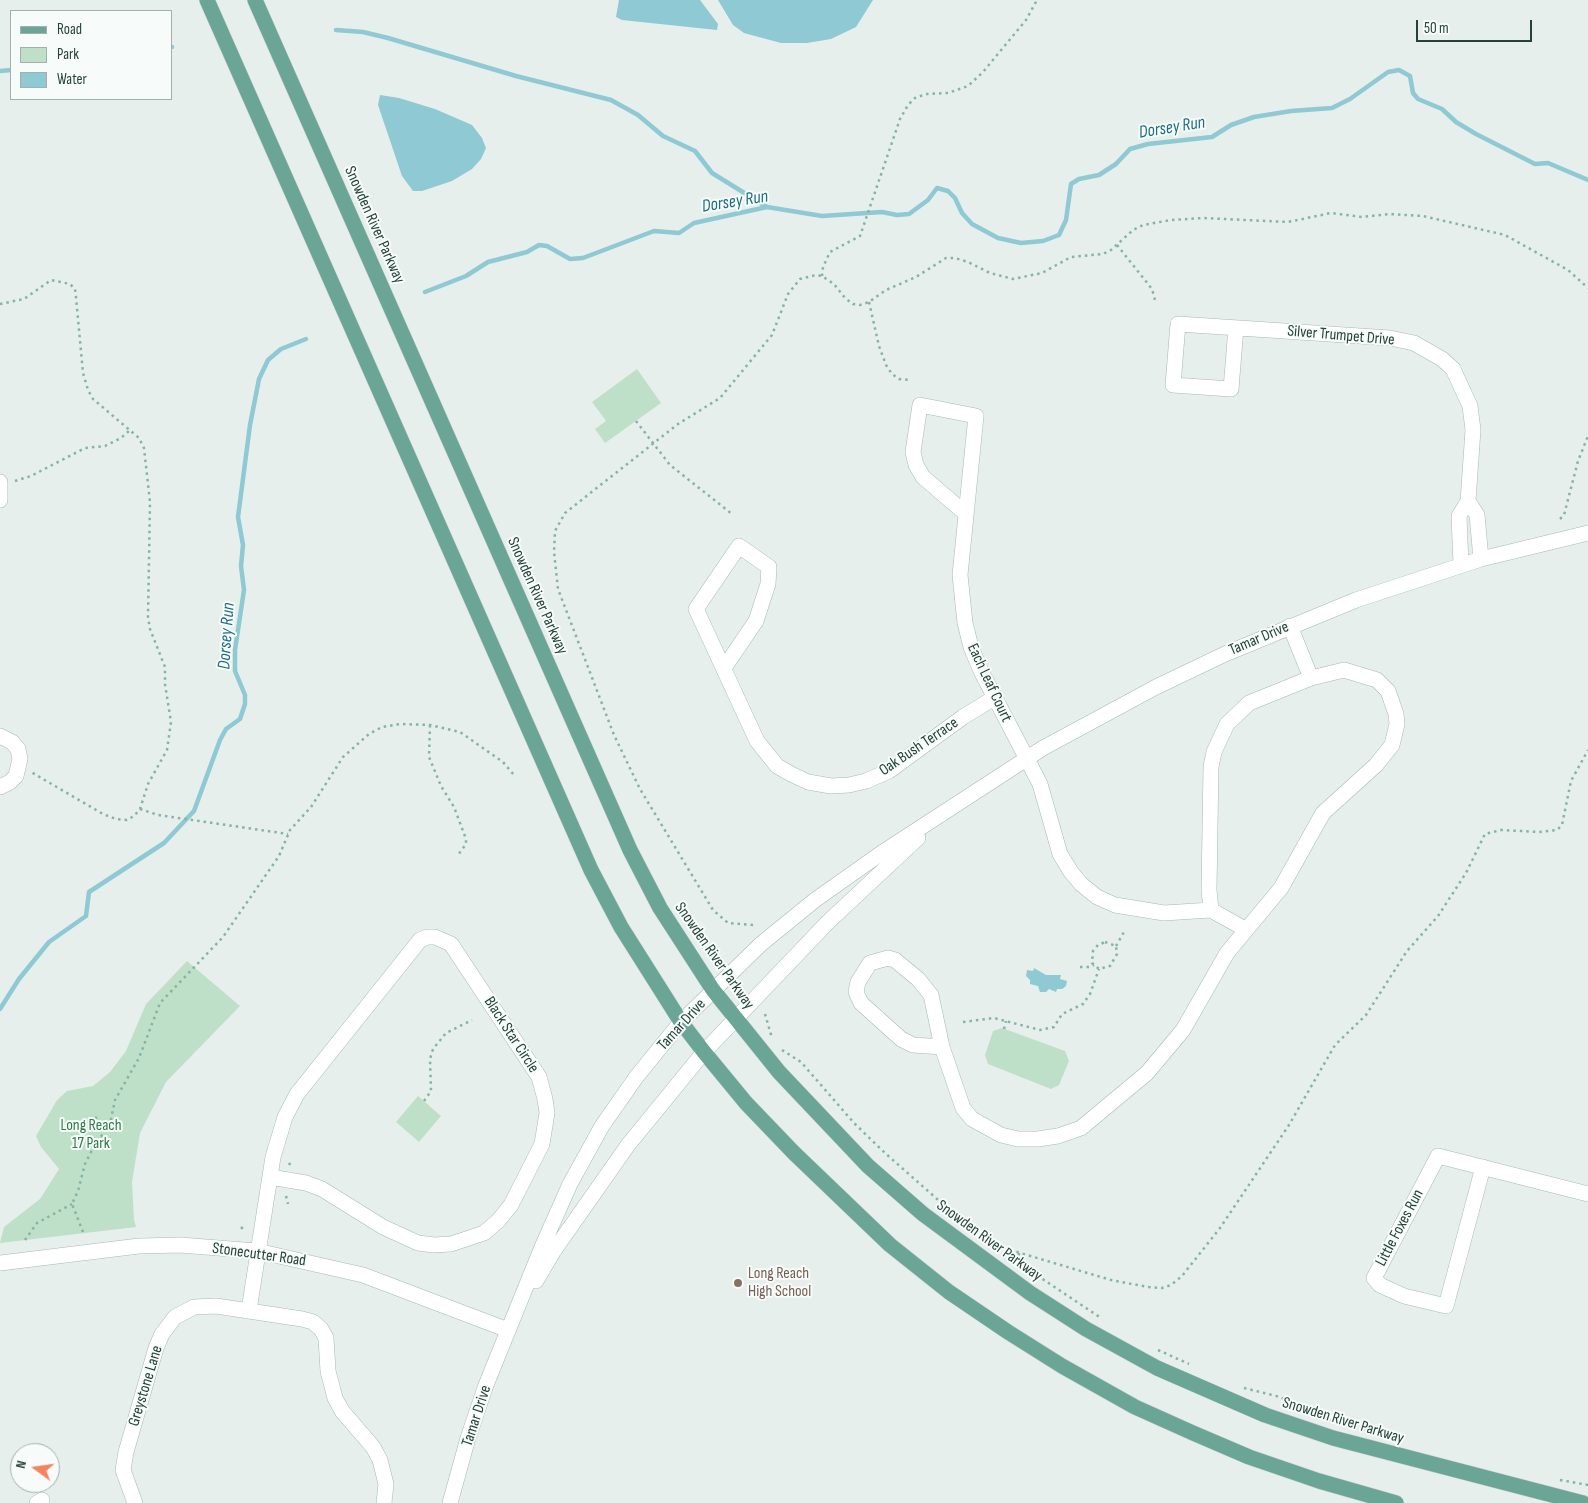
<!DOCTYPE html>
<html>
<head>
<meta charset="utf-8">
<style>
  body { margin:0 }
  #map { position:relative; width:1588px; height:1503px; overflow:hidden; background:#e6efeb; font-family:"Sofia Sans Condensed",sans-serif }
  canvas { display:block }
  .legend { position:absolute; left:10px; top:10px; width:162px; height:90px; box-sizing:border-box; background:#f7fbf9; border:1px solid #a3b1ad; margin:0; padding:6px 9px; list-style:none; font-size:15px; color:#24423a }
  .legend li { display:flex; align-items:center; gap:10px; height:25px }
  .legend b { width:25px; border:1px solid #a3b1ad }
  .north { position:absolute; left:10px; top:1443px; width:50px; height:50px; box-sizing:border-box; background:#f7fbf9; border:1px solid #a3b1ad; border-radius:50%; rotate:284deg; font-size:14px; font-weight:700; line-height:20px; text-align:center; color:#24423a }
  .north::after { content:''; display:block; margin:auto; width:18px; height:22px; background:#f4845f; clip-path:polygon(50% 0,100% 100%,50% 72%,0 100%) }
  .scale { position:absolute; left:1416px; top:20px; width:116px; height:22px; box-sizing:border-box; border:2px solid #24423a; border-top:0; padding-left:6px; font-size:15px; line-height:18px; white-space:nowrap; color:#24423a; -webkit-text-stroke:4px #f7fbf9; paint-order:stroke }
</style>
</head>
<body>
<div id="map">
<canvas width="1588" height="1503"></canvas>
<ul class="legend">
<li><b style="height:6px;background:#6aa596"></b>Road</li>
<li><b style="height:14px;background:#bfe0c8"></b>Park</li>
<li><b style="height:14px;background:#8ec9d4"></b>Water</li>
</ul>
<div class="north">N</div>
<div class="scale">50 m</div>
</div>
<script>
const context = document.querySelector('canvas').getContext('2d');
context.lineJoin = 'round';
function paint(path, color) {
  context.fillStyle = color;
  context.fill(path, 'evenodd');
}
function shape(rows) {
  const path = new Path2D();
  for (const r of rows) {
    path.moveTo(r[0], r[1]);
    for (let i = 2; i < r.length; i += 2) path.lineTo(r[i], r[i + 1]);
  }
  return path;
}
function strokePath(path, color, width, dash) {
  context.strokeStyle = color;
  context.lineWidth = width;
  context.lineCap = dash ? 'butt' : 'round';
  context.setLineDash(dash || []);
  context.stroke(path);
}
function write(font, color, halo, rows, align = 'center') {
  context.font = font + ' "Sofia Sans Condensed",sans-serif';
  context.lineWidth = 4;
  context.setLineDash([]);
  context.textBaseline = 'middle';
  context.strokeStyle = halo;
  context.fillStyle = color;
  for (const [text, x, y, turn = 0] of rows) {
    context.save();
    context.translate(x, y);
    context.rotate((+turn || 0) * Math.PI / 180);
    context.textAlign = isNaN(turn) ? turn : align;
    if (halo) context.strokeText(text, 0, 0);
    context.fillText(text, 0, 0);
    context.restore();
  }
}
const green = shape([
  [637,369,661,403,605,443,595,429,606,421,592,402],
  [187,961,240,1006,166,1082,140,1133,132,1182,134,1220,136,1227,0,1243,4,1227,40,1199,59,1169,41,1147,36,1136,57,1100,67,1091,93,1086,110,1072,126,1051,146,1004],
  [1002,1028,1065,1051,1069,1061,1059,1085,1051,1089,988,1064,985,1055,993,1031],
  [418,1096,441,1116,419,1142,396,1122]
]);
const water = shape([
  [619,0,700,0,718,24,717,30,622,20,616,17],
  [718,0,873,0,856,27,831,39,807,43,781,43,744,33,733,25],
  [380,95,399,98,435,109,472,125,482,138,486,148,481,159,472,169,452,181,422,191,413,191,402,176,378,105],
  [1034,968,1046,975,1061,975,1060,979,1067,981,1066,986,1062,989,1057,989,1056,992,1049,989,1046,992,1040,992,1038,986,1030,984,1030,980,1026,976,1027,970,1033,971]
]);
const stream = shape([
  [336,30,363,32,388,38,516,76,611,100,638,115,663,136,695,151,712,173,767,207],
  [171,47,172,47],
  [0,71,11,70],
  [425,292,466,276,488,262,527,252,539,245,547,246,570,259,583,258,654,231,679,233,694,223,767,207,822,216,882,212,897,215,909,214,928,200,937,188,948,191,955,198,962,213,972,224,998,238,1021,243,1043,241,1059,235,1066,220,1071,184,1079,179,1099,175,1116,164,1130,149,1148,144,1212,137,1231,125,1254,117,1291,111,1332,108,1350,99,1388,72,1399,70,1410,76,1413,93,1418,99,1442,109,1456,122,1476,134,1535,164,1548,163,1588,180],
  [0,1009,19,979,49,942,86,916,89,892,164,843,194,811,220,740,226,729,240,719,245,704,245,695,235,671,235,650,244,590,241,566,243,545,238,517,250,425,259,379,268,360,281,349,306,339]
]);
const path = shape([
  [1117,245,1152,289,1155,300],
  [822,276,823,267,830,252,860,236,900,119,908,105,915,98,926,94,948,93,968,86,983,72,1026,20,1037,0],
  [869,302,879,346,886,365,892,374,899,379,910,380],
  [0,304,24,299,51,280,70,284,75,289,76,297,83,373,88,390,93,399,139,438,144,448,150,502,148,617,150,629,165,667,165,684,171,722,167,750,148,784,140,809,134,816,127,820,116,819,103,814,31,772],
  [636,421,670,465,732,514],
  [15,481,31,476,85,448,105,446,121,438,130,430],
  [1560,519,1564,515,1578,461,1588,436],
  [430,725,429,757,441,786,454,807,466,839,466,844,458,855],
  [140,809,158,815,288,834],
  [753,925,728,923,713,910,640,789,614,735,558,589,554,552,555,531,565,513,678,424,720,398,772,335,788,294,800,279,816,275,822,276,834,284,845,298,853,304,860,305,869,302,886,290,916,277,946,258,955,258,968,262,990,273,1013,279,1042,273,1071,257,1103,254,1111,250,1133,230,1143,225,1171,220,1203,218,1288,222,1331,213,1362,217,1389,214,1423,216,1505,235,1568,270,1588,288],
  [1105,942,1116,946,1117,954,1110,966,1099,969,1092,963,1093,951,1098,945,1105,942],
  [1116,946,1124,932],
  [1080,967,1090,967,1094,965],
  [765,1014,772,1038],
  [963,1022,994,1018,1040,1030,1054,1027,1062,1014,1083,1004,1090,994,1099,969],
  [1004,1029,1006,1021],
  [782,1050,801,1062,854,1123,885,1153,954,1214,988,1239,1007,1249,1111,1280,1148,1287,1162,1288,1171,1285,1182,1276,1220,1228,1289,1125,1335,1045,1366,1015,1407,951,1438,916,1466,873,1485,834,1501,830,1539,832,1557,830,1562,825,1571,781,1588,750],
  [424,1101,431,1091,430,1059,433,1049,446,1033,472,1020],
  [95,1117,107,1128],
  [289,1165,292,1160],
  [286,1196,288,1204],
  [241,1227,245,1231],
  [83,1232,72,1204,78,1191,85,1164,93,1148,110,1124,115,1100,139,1058,160,1003,223,937,279,856,290,830,311,807,343,757,369,734,382,727,400,724,430,725,460,732,503,762,514,775],
  [25,1240,37,1223,72,1204],
  [1019,1253,1018,1262,1020,1264,1101,1318],
  [1158,1350,1189,1364],
  [1244,1388,1280,1397,1332,1421],
  [1364,1429,1390,1436],
  [1560,1480,1588,1485]
]);
const minor = shape([
  [1236,328,1231,389,1173,385,1178,324,1390,338,1414,343,1442,359,1453,369,1470,406,1473,430,1468,501],
  [0,482,0,500],
  [965,513,923,477,916,465,913,452,920,405,976,416,960,575,965,623,971,647,981,671,1040,784,1060,854,1071,872,1081,884,1097,897,1115,905,1164,913,1211,910,1245,929],
  [1461,565,1459,516,1468,501,1477,515,1481,559],
  [1290,626,1311,678],
  [724,668,756,621,768,584,769,567,739,546,696,609,757,741,777,766,791,774,808,782,831,786,849,785,866,781,889,771,963,717,994,698],
  [0,736,12,742,18,749,20,759,16,776,10,782,0,787],
  [942,1047,913,1045,901,1039,861,1003,856,992,858,982,870,963,888,958,895,960,918,979,931,995,942,1047,963,1108,972,1119,1001,1135,1018,1139,1038,1139,1058,1136,1081,1128,1147,1073,1183,1030,1227,953,1281,888,1323,813,1376,765,1392,745,1397,724,1396,714,1388,691,1377,680,1344,670,1311,678,1249,703,1227,724,1214,752,1211,767,1209,890,1211,910],
  [1483,1167,1446,1306,1404,1296,1380,1285,1374,1278,1438,1156,1588,1194],
  [0,1263,139,1246,180,1245,257,1251,363,1275,508,1330],
  [536,1281,553,1252,628,1145,704,1052,828,922,918,838],
  [249,1310,273,1157,285,1117,297,1094,420,940,427,937,435,937,451,944,539,1077,545,1099,547,1113,542,1144,511,1205,498,1221,484,1233,451,1244,434,1245,418,1243,383,1227,322,1189,306,1183,270,1177],
  [37,1503,42,1500],
  [135,1503,123,1470,126,1452,156,1348,162,1334,175,1317,194,1307,216,1306,302,1319,313,1322,321,1329,326,1338,328,1371,335,1398,342,1411,373,1447,380,1460,386,1484,384,1503],
  [450,1503,468,1438,486,1385,542,1247,570,1184,602,1126,637,1076,681,1022,761,944,815,900,880,854,1043,748,1156,687,1225,654,1356,600,1481,559,1588,533]
]);
const major = shape([
  [207,0,591,870,621,927,681,1022,704,1052,746,1103,794,1153,890,1245,949,1292,1008,1332,1062,1366,1135,1407,1193,1433,1249,1457,1319,1481,1396,1503],
  [255,0,630,850,660,908,713,990,779,1072,868,1166,923,1214,1030,1293,1086,1329,1157,1368,1265,1415,1333,1438,1583,1503]
]);
const markers = [
  [738,1283,5,"#8d6e63"]
];
const streetNames = [
  ["Snowden River Parkway",374,225,66],
  ["Silver Trumpet Drive",1341,336,5],
  ["Snowden River Parkway",537,596,66],
  ["Tamar Drive",1259,639,-23],
  ["Each Leaf Court",989,683,65],
  ["Oak Bush Terrace",919,747,-34],
  ["Snowden River Parkway",714,956,55],
  ["Tamar Drive",682,1025,-48],
  ["Black Star Circle",511,1035,57],
  ["Little Foxes Run",1400,1228,-62],
  ["Snowden River Parkway",989,1241,36],
  ["Stonecutter Road",259,1255,8],
  ["Greystone Lane",146,1386,-73],
  ["Tamar Drive",477,1416,-72],
  ["Snowden River Parkway",1343,1421,17]
];
const parkNames = [
  ["Long Reach",91,1126],
  ["17 Park",91,1144]
];
const educationNames = [
  ["Long Reach",748,1274],
  ["High School",748,1292]
];
const waterNames = [
  ["Dorsey Run",1172,128,-9],
  ["Dorsey Run",735,202,-9],
  ["Dorsey Run",227,636,-86]
];
paint(green, '#bfe0c8');
paint(water, '#8ec9d4');
strokePath(stream, '#8ec9d4', 4.5);
strokePath(minor, '#a8b8b2', 16);
strokePath(major, '#c2cac8', 16);
strokePath(path, '#86b3a5', 2.5, [2.5, 4]);
strokePath(minor, '#fff', 15);
strokePath(major, '#6aa596', 15);
for (const [x, y, r, color] of markers) {
  const dot = new Path2D();
  dot.arc(x, y, r, 0, 2 * Math.PI);
  context.fillStyle = color;
  context.fill(dot);
  strokePath(dot, '#f7fbf9', 2);
}
write('16px', '#24423a', '#f7fbf9', streetNames);
write('16px', '#2d7a4b', '#f7fbf9', parkNames);
write('16px', '#785e54', '#f7fbf9', educationNames, 'left');
write('italic 18px', '#1c6f80', '#f7fbf9', waterNames);
</script>
</body>
</html>
